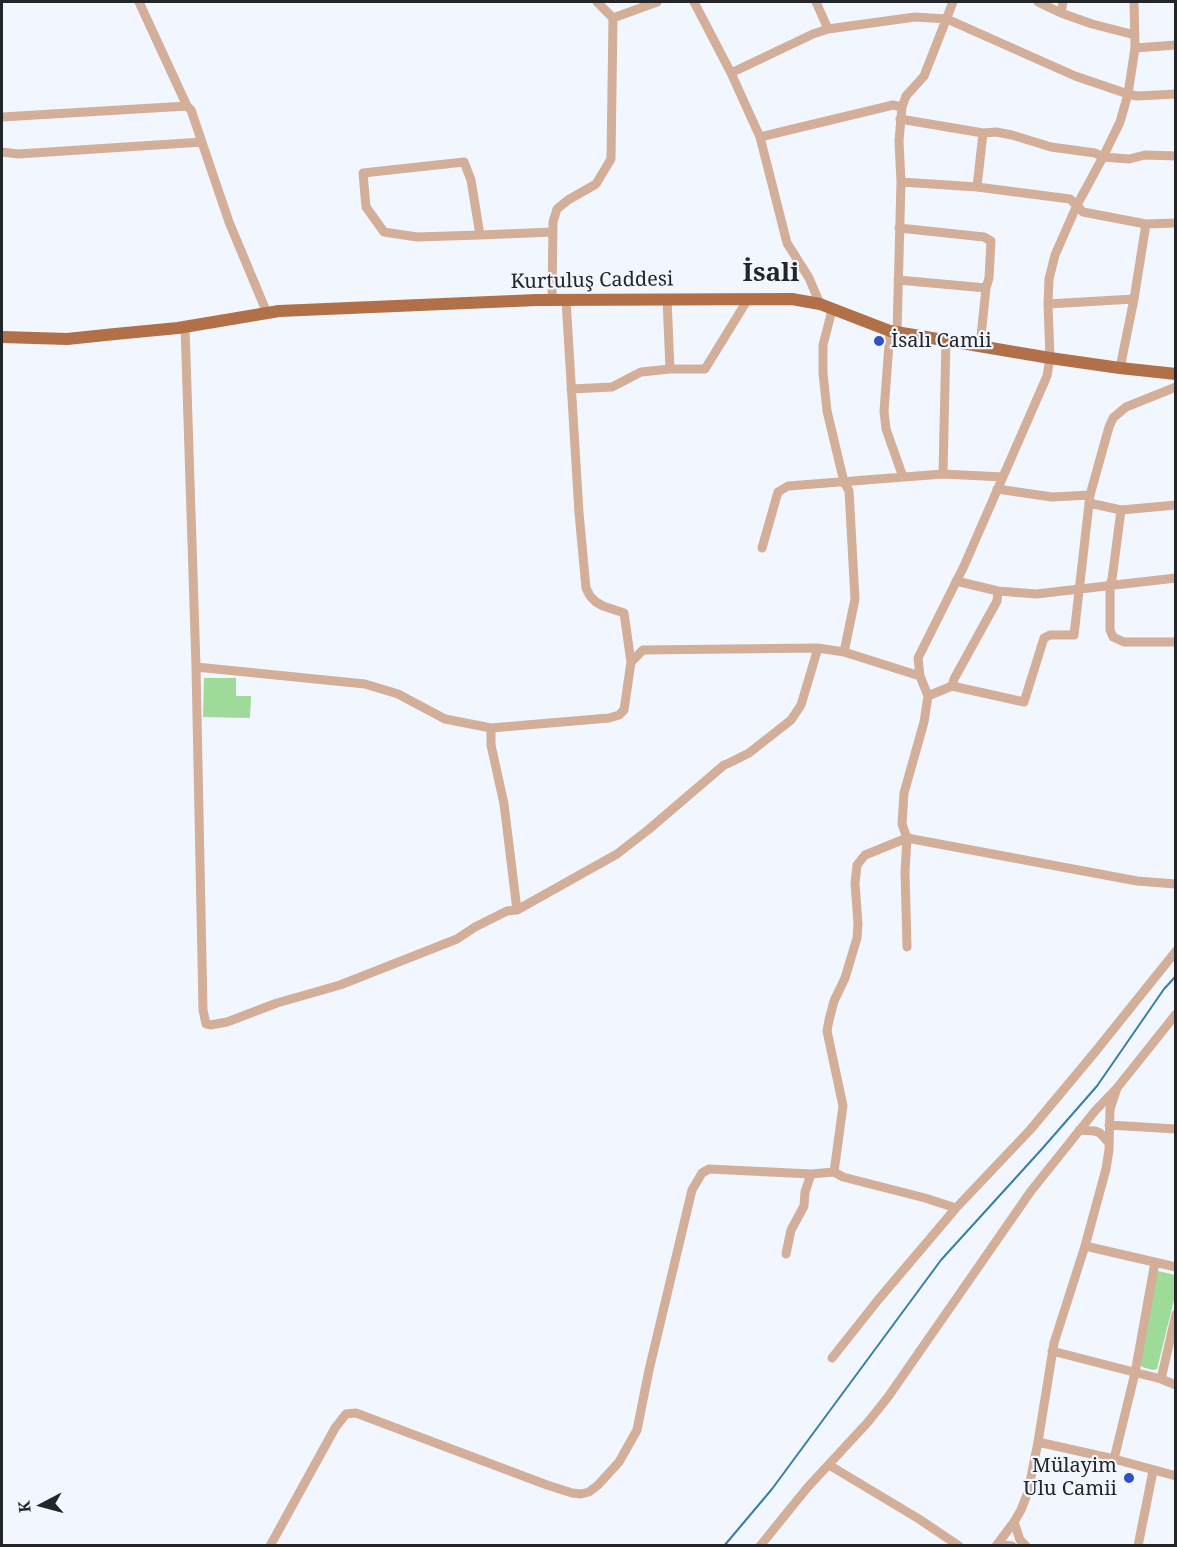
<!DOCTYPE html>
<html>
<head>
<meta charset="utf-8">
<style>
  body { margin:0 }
  #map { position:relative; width:1177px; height:1547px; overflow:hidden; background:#f2f6fe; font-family:"Noto Serif",serif }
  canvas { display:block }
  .frame { position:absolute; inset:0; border:3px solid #232529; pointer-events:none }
  .north { position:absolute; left:12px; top:1475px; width:60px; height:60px; -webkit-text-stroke:4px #f2f6fe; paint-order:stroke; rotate:264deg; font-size:16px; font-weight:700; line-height:24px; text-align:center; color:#232529 }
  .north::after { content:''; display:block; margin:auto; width:21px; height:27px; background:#232529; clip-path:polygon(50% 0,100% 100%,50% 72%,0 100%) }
</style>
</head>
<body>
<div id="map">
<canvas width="1177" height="1547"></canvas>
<div class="frame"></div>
<div class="north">K</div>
</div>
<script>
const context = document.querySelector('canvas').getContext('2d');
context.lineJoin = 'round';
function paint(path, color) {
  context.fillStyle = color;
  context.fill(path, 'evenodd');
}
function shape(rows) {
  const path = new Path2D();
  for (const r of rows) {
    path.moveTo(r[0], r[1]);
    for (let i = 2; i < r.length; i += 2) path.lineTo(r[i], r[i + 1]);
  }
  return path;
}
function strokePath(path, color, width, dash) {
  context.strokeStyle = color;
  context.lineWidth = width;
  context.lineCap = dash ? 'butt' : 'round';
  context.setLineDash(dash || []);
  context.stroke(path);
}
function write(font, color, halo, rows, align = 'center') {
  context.font = font + ' "Noto Serif",serif';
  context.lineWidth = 4.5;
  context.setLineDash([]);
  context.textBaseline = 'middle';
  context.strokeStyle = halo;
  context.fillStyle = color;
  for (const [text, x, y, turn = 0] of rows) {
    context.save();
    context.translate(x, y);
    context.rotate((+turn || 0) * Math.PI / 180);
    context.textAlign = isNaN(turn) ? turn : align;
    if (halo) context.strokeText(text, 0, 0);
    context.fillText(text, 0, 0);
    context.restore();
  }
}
const green = shape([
  [204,678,236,678,236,696,251,696,250,718,203,717],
  [1158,1271,1175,1275,1175,1296,1157,1369,1153,1370,1142,1367,1140,1363,1156,1273]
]);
const stream = shape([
  [724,1546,772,1489,941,1260,1041,1150,1097,1086,1164,989,1176,976]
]);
const minor = shape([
  [139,2,187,106,191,110,229,222,267,313],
  [694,2,731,73,760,137,787,243,809,278,820,304],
  [816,2,828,29],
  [1038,2,1061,13,1092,24,1135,35],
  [1134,2,1135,48,1128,94,1120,122,1103,157,1077,205,1055,255,1049,279,1048,304,1050,358,1047,376,964,566,918,658,920,676,928,696,924,722,904,793,902,824,907,838,1137,881,1176,884],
  [1061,13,1063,2],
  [613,18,657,2],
  [1135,48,1176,45],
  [731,73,813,34,828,29,915,17,947,19,1075,76,1128,94,1137,96,1176,94],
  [2,117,187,106],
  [900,119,983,133,977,187],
  [983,133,996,132,1012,135,1051,147,1095,153,1103,157,1129,159,1145,155,1176,156],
  [760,137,893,105,902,107],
  [2,152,18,154,202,142],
  [901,182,977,187,1070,199,1083,212,1146,224,1176,223],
  [899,228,984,237,991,241,989,278,986,288,980,346],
  [480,235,471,180,464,162,363,173,366,207,384,232,417,237,480,235,553,232],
  [898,280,986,288],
  [667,299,670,369],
  [552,300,553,222,557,209,568,200,596,184,611,159,613,18,597,2],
  [1048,304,1134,299],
  [832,310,823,345,823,373,827,411,844,482,849,491,855,599,844,652],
  [185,327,196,667,203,1010,206,1024,210,1025,227,1022,277,1003,340,985,457,939,475,927,507,911,517,910,617,854,648,830,724,765,727,764,749,753,791,720,801,705,818,648],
  [890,331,884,411,886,429,903,477],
  [897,333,901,182,899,141,902,107,906,96,924,76,953,2],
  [1120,368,1134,299,1146,224],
  [571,389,612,387,641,372,670,369,705,369,748,299],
  [943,474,946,340],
  [997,489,1052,497,1090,495],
  [1089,503,1121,510],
  [1176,505,1121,510,1112,579,1110,585,1110,630,1113,637,1124,642,1176,642],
  [762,548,778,492,788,486,943,474,1003,477],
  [956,581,998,591,1036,594,1176,578],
  [631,662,643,650,818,648,844,652,920,676],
  [196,667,365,684,398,694,445,719,491,728,609,718,619,715,624,710,631,662,624,613,603,606,596,602,590,596,586,588,579,513,566,300],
  [952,686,954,679,997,601,998,591],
  [928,696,952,686,1024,702,1044,638,1050,635,1074,635,1090,495,1109,427,1113,418,1126,407,1176,387],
  [491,728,491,745,504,804,517,910],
  [1109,1125,1176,1129],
  [1079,1130,1095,1131,1100,1133,1109,1143],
  [834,1172,843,1106,827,1031,829,1020,834,1001,845,978,857,938,858,924,855,883,857,865,865,855,907,838,905,872,907,947],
  [1085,1246,1176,1267],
  [786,1254,791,1230,804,1206,805,1192,811,1174],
  [1052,1351,1161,1379,1176,1385],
  [832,1358,878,1300,956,1208,1030,1130,1095,1052,1176,951],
  [1161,1379,1176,1314],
  [1038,1442,1114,1459,1176,1476],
  [1114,1459,1135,1373,1155,1262],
  [829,1465,919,1519,959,1546],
  [1014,1522,1020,1540,1026,1546],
  [998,1544,1012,1546],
  [270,1546,335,1428,346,1414,356,1413,547,1485,572,1493,581,1494,589,1492,598,1485,619,1462,637,1430,649,1370,692,1190,702,1173,709,1169,811,1174,834,1172,843,1177,925,1198,956,1208],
  [760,1546,807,1488,868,1422,888,1397,1031,1191,1095,1111,1117,1088],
  [996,1546,1014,1522,1021,1510,1028,1492,1038,1442,1054,1343,1085,1246,1106,1169,1109,1150,1110,1109,1117,1088,1176,1014],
  [1138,1546,1153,1471]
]);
const major = shape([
  [2,337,67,339,115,334,178,328,279,311,537,300,792,299,820,304,890,331,1050,358,1120,368,1176,374]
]);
const markers = [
  [879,341,6,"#3252c2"],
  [1129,1478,6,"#3252c2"]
];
const streetNames = [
  ["Kurtuluş Caddesi",592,281,-1]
];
const poiNames = [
  ["İsalı Camii",891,341],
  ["Mülayim",1117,1466,"right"],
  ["Ulu Camii",1117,1489,"right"]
];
const districtNames = [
  ["İsali",771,274]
];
paint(green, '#9eda98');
strokePath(stream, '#377fa2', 2);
strokePath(minor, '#d3ae98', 9);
strokePath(major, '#b17047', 12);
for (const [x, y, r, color] of markers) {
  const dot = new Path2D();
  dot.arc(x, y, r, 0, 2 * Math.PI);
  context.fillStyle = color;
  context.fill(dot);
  strokePath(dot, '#f2f6fe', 2);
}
write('20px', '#232529', '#f2f6fe', streetNames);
write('20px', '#232529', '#f2f6fe', poiNames, 'left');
write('bold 26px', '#232529', '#f2f6fe', districtNames);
</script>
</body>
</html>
